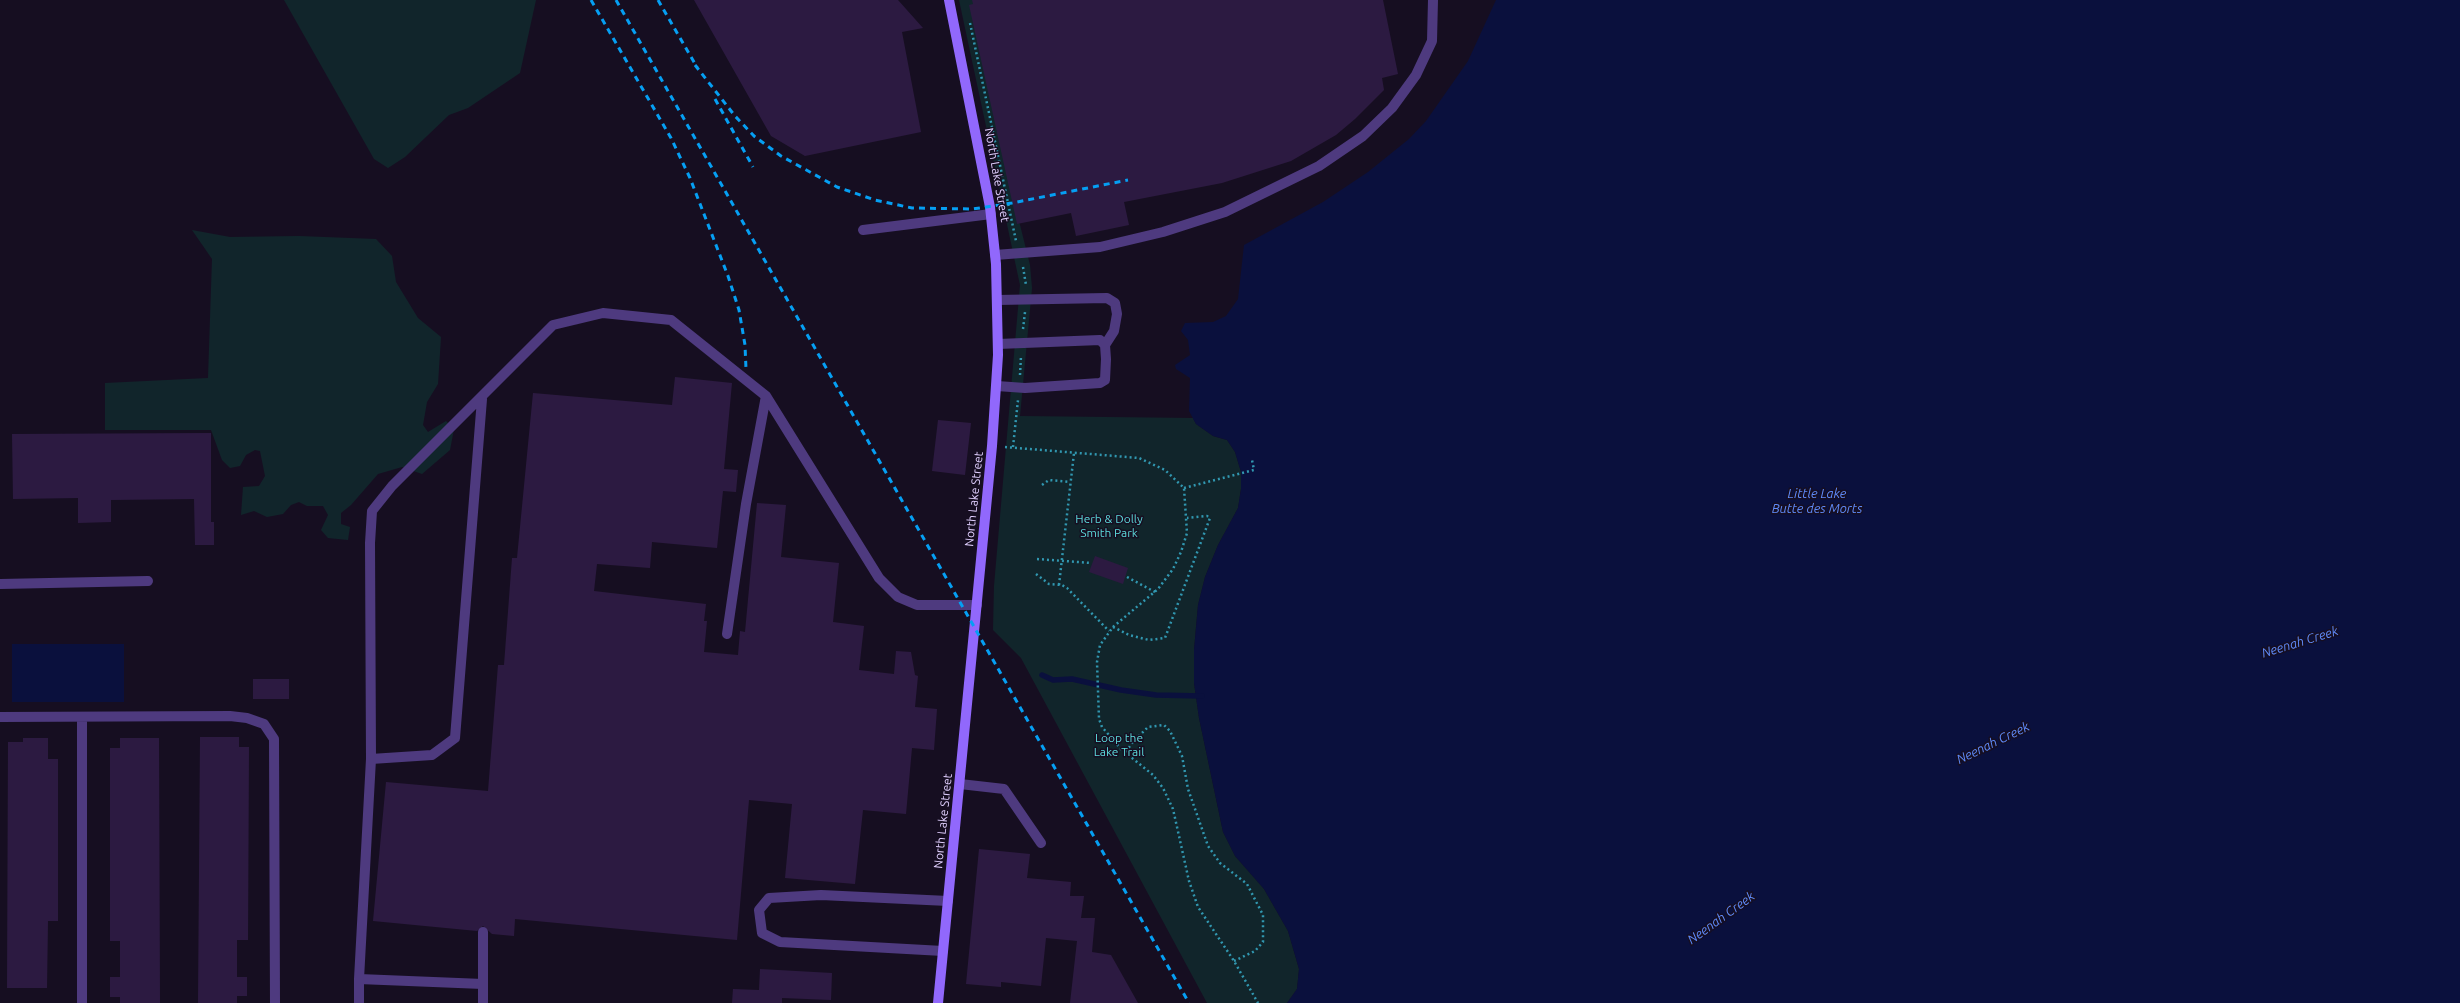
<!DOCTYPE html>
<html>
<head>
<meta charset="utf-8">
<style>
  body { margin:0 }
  canvas { display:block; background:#160e21 }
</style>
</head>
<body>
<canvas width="2460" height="1003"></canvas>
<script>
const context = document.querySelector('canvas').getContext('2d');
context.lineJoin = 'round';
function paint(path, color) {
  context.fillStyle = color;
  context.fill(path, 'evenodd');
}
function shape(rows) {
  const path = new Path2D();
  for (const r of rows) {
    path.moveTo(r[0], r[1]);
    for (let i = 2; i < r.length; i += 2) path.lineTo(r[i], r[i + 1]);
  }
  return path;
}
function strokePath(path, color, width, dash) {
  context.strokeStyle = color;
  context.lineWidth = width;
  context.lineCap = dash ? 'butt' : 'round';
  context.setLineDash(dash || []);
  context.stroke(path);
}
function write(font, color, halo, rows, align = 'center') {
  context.font = font + ' Ubuntu,sans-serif';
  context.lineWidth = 3;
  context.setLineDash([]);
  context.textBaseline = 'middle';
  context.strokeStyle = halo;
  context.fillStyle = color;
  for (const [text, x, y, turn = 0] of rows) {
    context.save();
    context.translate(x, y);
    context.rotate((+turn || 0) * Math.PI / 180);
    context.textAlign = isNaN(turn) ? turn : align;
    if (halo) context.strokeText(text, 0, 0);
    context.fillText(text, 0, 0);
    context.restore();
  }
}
const green = shape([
  [284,0,536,0,520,73,468,108,449,115,405,157,388,168,374,159],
  [959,0,975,0,1019,221,1030,265,1032,288,1020,416,1193,418,1196,424,1213,436,1227,440,1235,452,1241,472,1241,489,1238,508,1218,545,1205,577,1198,605,1194,650,1194,683,1199,718,1223,832,1235,856,1264,889,1288,931,1299,969,1297,989,1287,1003,1207,1003,1021,658,993,630,994,586,1020,285],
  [192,230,230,237,299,236,376,239,392,256,396,282,418,318,441,337,438,384,427,402,423,425,428,432,446,421,454,429,450,450,422,474,402,467,378,474,351,505,341,513,341,524,350,527,348,540,328,538,321,530,328,515,323,506,307,506,299,502,291,505,283,514,267,517,254,511,241,515,243,487,259,486,265,476,260,451,255,450,246,455,240,466,230,468,222,460,211,430,105,430,105,383,208,378,212,259]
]);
const water = shape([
  [1496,0,2460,0,2460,1003,1287,1003,1297,989,1299,969,1288,931,1264,889,1235,856,1223,832,1199,718,1194,683,1194,650,1198,605,1205,577,1218,545,1238,508,1241,489,1241,472,1235,452,1227,440,1213,436,1196,424,1189,411,1190,378,1176,369,1175,365,1190,355,1188,340,1181,331,1185,323,1213,322,1226,316,1238,299,1244,245,1323,202,1368,172,1409,139,1426,121,1468,61],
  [12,644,124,644,124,702,12,702]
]);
const stream = shape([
  [1042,675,1053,680,1072,679,1121,690,1156,695,1202,696]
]);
const building = shape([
  [694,0,898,0,923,28,902,32,921,132,805,156,771,136],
  [972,0,1383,0,1398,74,1382,78,1384,90,1355,119,1336,135,1291,161,1222,183,1124,202,1129,225,1076,236,1071,213,1017,224,969,5,973,4],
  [675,377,732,383,724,469,738,470,736,492,723,491,717,548,652,542,650,568,597,564,594,591,706,604,704,621,707,621,704,652,738,655,740,631,745,632,757,503,786,505,781,557,839,563,833,622,864,626,859,670,894,674,896,651,911,652,915,675,918,676,915,707,937,709,934,750,912,748,906,814,863,810,855,884,785,878,792,804,749,800,737,940,515,919,514,936,492,934,483,926,477,931,373,921,386,782,488,791,498,665,504,665,512,558,517,558,533,393,672,405],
  [938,420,971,423,965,475,932,471],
  [211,433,211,522,214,522,214,545,195,545,194,499,111,500,111,522,78,523,78,498,13,499,12,434],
  [1095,556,1128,568,1123,584,1089,572],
  [253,679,289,679,289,699,253,699],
  [200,737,239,737,239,747,249,747,248,940,237,940,237,977,247,977,247,996,237,996,237,1003,198,1003],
  [23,738,48,738,48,759,58,759,58,921,48,921,47,988,7,988,8,742,23,742],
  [120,738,159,738,160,1003,120,1003,120,997,110,997,110,977,120,977,120,941,110,941,110,748,120,748],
  [979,849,1030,854,1027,878,1071,882,1070,896,1084,896,1081,918,1095,918,1092,952,1111,955,1138,1003,1070,1003,1077,941,1046,938,1041,986,1001,982,1001,987,966,984],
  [760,969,832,973,831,1000,782,998,782,1003,732,1003,733,989,759,990]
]);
const path = shape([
  [970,23,1016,241],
  [1023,267,1026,285],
  [1023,329,1025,312],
  [1020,375,1021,356],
  [1005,447,1139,458,1165,470,1184,488,1187,533,1181,552,1173,569,1158,589,1113,627,1100,645,1097,662,1099,719,1102,727,1121,749,1153,775,1163,788,1173,809,1189,881,1198,907,1234,961,1258,1003],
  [1013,447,1018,400],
  [1042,485,1049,480,1070,482],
  [1184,488,1254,470,1252,460],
  [1037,559,1091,563],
  [1036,574,1049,584,1062,585,1067,588,1109,631],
  [1127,577,1155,592],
  [1059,585,1074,453],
  [1113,627,1129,635,1149,640,1165,638,1210,518,1207,516,1187,518],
  [1126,752,1132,743,1148,727,1164,725,1170,731,1182,756,1188,789,1208,846,1220,863,1247,884,1263,915,1263,942,1255,951,1234,961]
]);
const lane = shape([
  [863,230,991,214],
  [995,255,1100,247,1163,232,1225,212,1319,166,1363,136,1392,108,1416,75,1432,41,1433,0],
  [997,300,1107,298,1115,303,1117,314,1114,331,1105,345],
  [997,386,1025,388,1100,383,1105,380,1106,359,1105,345,1100,340,998,344],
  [482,399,455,738,432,755,371,759,359,979,483,984],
  [0,584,148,581],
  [727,634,746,504,766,396],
  [0,717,230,716,247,718,264,724,274,739,275,1003],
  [371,759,370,543,372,511,392,486,553,325,603,313,671,320,766,396,879,578,898,597,917,605,977,605],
  [960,784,1004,789,1041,843],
  [943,951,780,942,762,933,759,910,769,898,821,895,948,901],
  [82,1003,82,717],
  [359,1003,359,979]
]);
const street = shape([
  [483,932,483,1003]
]);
const secondary = shape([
  [938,1003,992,446,998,355,996,264,990,207,949,0]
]);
const rail = shape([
  [591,0,671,138,690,178,728,276,739,310,745,345,746,369],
  [616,0,1189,1003],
  [658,0,698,69],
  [695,65,735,116,754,136,781,156,837,187,875,200,912,208,973,209,1012,203,1128,180],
  [715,99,753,167]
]);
const streetNames = [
  ["North Lake Street",997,175,80],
  ["North Lake Street",974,499,-84],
  ["North Lake Street",943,821,-84]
];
const parkNames = [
  ["Herb & Dolly",1109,519],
  ["Smith Park",1109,533],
  ["Loop the",1119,738],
  ["Lake Trail",1119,752]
];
const waterNames = [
  ["Little Lake",1817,494],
  ["Butte des Morts",1817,509],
  ["Neenah Creek",2300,642,-17],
  ["Neenah Creek",1993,743,-26],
  ["Neenah Creek",1721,918,-36]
];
paint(green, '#11252b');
paint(water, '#0a103d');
strokePath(stream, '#0a103d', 5.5);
paint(building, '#2c1a41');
strokePath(path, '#3197b0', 2.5, [2, 3]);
strokePath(lane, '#4e3a7f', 10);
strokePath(street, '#4e3a7f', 10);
strokePath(secondary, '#9168fc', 10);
strokePath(rail, '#059ff3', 3, [6, 5]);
write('12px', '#e0cffe', '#160e21', streetNames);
write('12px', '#5cdbdc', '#160e21', parkNames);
write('italic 13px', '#5f8bfb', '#160e21', waterNames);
</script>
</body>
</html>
